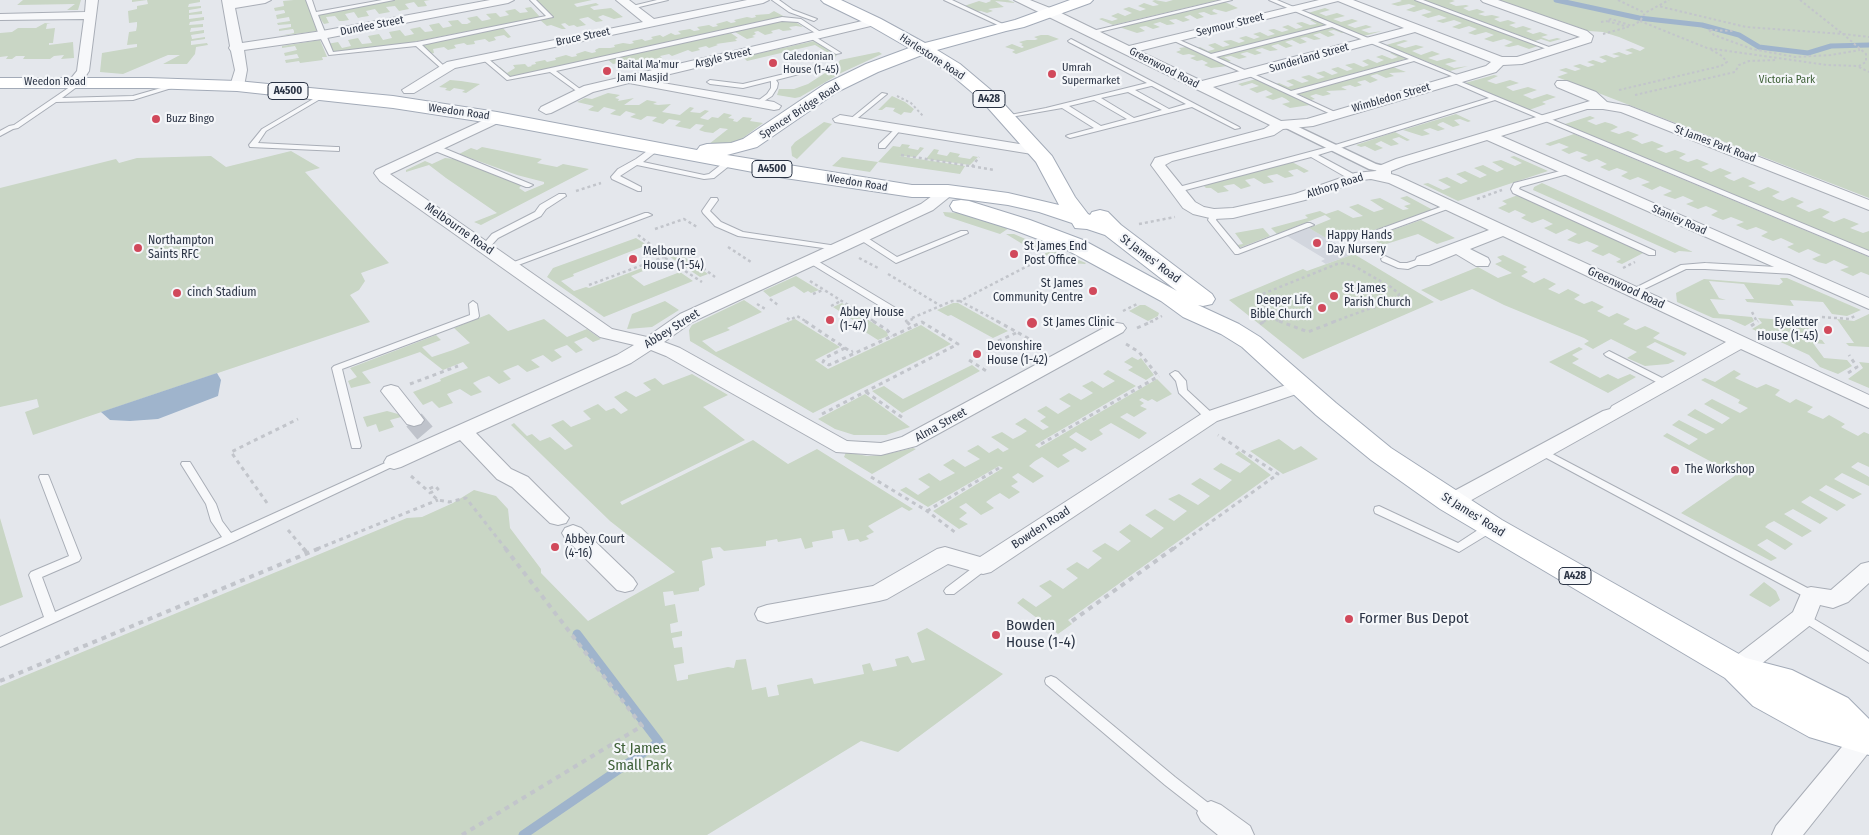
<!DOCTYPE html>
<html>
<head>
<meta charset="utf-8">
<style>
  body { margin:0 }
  canvas { display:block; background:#e4e7ec }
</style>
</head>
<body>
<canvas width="1869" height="835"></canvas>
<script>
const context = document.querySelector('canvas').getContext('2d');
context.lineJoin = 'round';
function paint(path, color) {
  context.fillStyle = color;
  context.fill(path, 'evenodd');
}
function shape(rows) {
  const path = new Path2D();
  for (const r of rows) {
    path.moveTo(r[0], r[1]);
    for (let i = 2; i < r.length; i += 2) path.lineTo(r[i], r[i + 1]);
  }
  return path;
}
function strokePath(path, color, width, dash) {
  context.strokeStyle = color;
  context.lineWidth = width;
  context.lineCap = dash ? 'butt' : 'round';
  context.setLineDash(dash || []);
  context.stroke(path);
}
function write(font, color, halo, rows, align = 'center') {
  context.font = font + ' "Fira Sans Condensed",sans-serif';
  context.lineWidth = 4.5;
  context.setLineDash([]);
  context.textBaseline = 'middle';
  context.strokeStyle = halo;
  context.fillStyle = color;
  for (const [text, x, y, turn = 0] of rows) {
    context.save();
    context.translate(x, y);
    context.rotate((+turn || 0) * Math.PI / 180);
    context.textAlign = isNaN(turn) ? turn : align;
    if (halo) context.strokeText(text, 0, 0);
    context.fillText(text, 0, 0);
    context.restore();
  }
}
const built = shape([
  [1309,228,1354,254,1326,264,1321,261,1325,259,1287,236]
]);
const green = shape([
  [23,0,81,0,78,10,67,10,75,4,17,5],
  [132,0,200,0,200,2,189,4,188,7,201,6,201,8,189,10,189,13,202,11,202,14,189,15,189,19,204,17,204,20,190,22,189,25,203,24,203,27,191,28,190,32,204,30,204,33,191,35,192,39,205,37,205,39,191,41,191,45,207,43,208,45,196,47,195,54,187,64,163,64,180,55,168,55,123,74,100,72,102,53,137,47,137,44,127,45,129,32,136,31,137,26,137,22,129,23,128,11,137,9,137,6,148,4,147,0,132,2],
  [294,0,307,0,318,31,279,36,294,33,294,31,293,29,279,31,279,29,291,27,291,24,278,25,277,23,290,21,289,17,277,19,276,15,285,13,285,12,284,10,275,11,274,8,284,6,283,1],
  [393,0,430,0,424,1,427,6,418,7,414,2,405,4,409,9,399,11,395,6,386,7,390,12,379,14,375,9,366,11,369,16,362,17,358,18,354,12,345,14,349,20,343,21,339,21,335,16,326,17,329,23,324,24,318,15],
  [535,0,592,0,574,4,577,7,596,3,599,5,590,7,594,10,611,8,623,17,614,19,603,15,598,17,603,21,596,22,588,17,579,19,586,25,577,27,574,25,569,26,565,23,561,24,566,29,562,29,551,25,547,26,540,20,553,17],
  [990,0,1008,0,1016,3,995,1,1004,7,988,9,993,11,987,13,981,11,977,12,964,6,979,1,986,3,991,1],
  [1155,0,1166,2,1173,0,1219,0,1113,25,1099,19,1102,18,1112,21,1118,19,1111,16,1118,13,1125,16,1132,13,1123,9,1129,7,1140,11,1146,9,1138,6,1144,3,1153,6,1159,5,1152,1],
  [1400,0,1415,0,1538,46,1529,49,1518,45,1509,47,1504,46,1513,42,1504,39,1493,42,1484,39,1494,35,1486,32,1475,35,1468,33,1477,29,1469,26,1459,29,1452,27,1462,23,1454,20,1443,23,1436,21,1447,18,1439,15,1428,18,1421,15,1432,12,1424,9,1414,12,1406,10,1416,6,1409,4,1398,6,1391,4,1402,1],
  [1423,0,1452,0,1455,1,1449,3,1456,6,1466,5,1469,6,1463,8,1469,11,1477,9,1485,12,1478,14,1485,16,1492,15,1500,17,1494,19,1500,22,1508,20,1516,23,1509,25,1516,28,1523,26,1532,29,1526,31,1533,34,1540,32,1548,35,1541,37,1549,40,1557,38,1561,39,1550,42,1541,39,1535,41],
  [1499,0,1869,0,1869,198,1557,77,1568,73,1559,70,1566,68,1575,71,1581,69,1573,66,1580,64,1588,67,1595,65,1587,62,1593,60,1602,63,1607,61,1599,57,1606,55,1614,58,1620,56,1612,54,1619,52,1627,55,1633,53,1625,50,1632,48,1640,51,1645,48,1619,37,1603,32,1589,31],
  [1225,2,1238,8,1226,12,1214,9,1212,11,1218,14,1211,15,1204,12,1198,13,1204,17,1197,19,1190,15,1184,17,1190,20,1183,22,1176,19,1169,20,1175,24,1167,25,1160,22,1153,24,1160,27,1153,29,1146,26,1139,27,1145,31,1137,33,1119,27],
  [531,7,540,17,413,42,332,53,327,44,338,42,342,48,351,46,348,40,358,38,362,44,372,43,368,36,379,34,383,40,392,38,389,32,400,30,405,36,414,34,410,29,420,27,425,32,433,31,429,25,439,23,443,28,448,27,452,26,448,21,458,20,462,24,467,24,471,22,467,18,477,16,482,21,487,20,491,19,486,14,496,13,500,17,505,16,509,15,505,11,515,9,520,13,528,12,525,8],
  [1325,8,1330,10,1319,13,1326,16,1337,13,1345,16,1333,19,1341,22,1352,19,1358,21,1347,25,1355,28,1366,25,1372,27,1361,30,1369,33,1382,31,1364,36,1308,13],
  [774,11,785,17,510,77,497,68,500,67,507,73,515,68,513,65,525,64,528,67,532,66,531,65,536,64,535,62,545,60,547,62,551,61,556,60,555,58,566,55,572,57,577,56,576,54,585,51,592,53,596,52,595,50,599,48,610,48,615,47,614,45,623,43,630,44,634,43,632,41,642,39,645,41,653,39,651,37,660,35,663,37,671,33,675,35,681,34,678,31,690,29,694,31,700,30,697,27,709,25,713,27,718,26,716,24,727,21,731,23,736,22,734,20,747,17,752,18,756,17,755,15,769,14],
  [1314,19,1326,25,1209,54,1197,48,1200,47,1208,51,1212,50,1215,49,1208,45,1215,43,1223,47,1230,45,1223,41,1231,40,1239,43,1245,41,1239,38,1246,36,1254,39,1260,37,1253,34,1260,32,1268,36,1275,34,1268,30,1274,29,1282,32,1289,30,1282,27,1288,25,1296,29,1303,27,1296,23,1302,22,1310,25,1317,24,1310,20],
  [784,20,794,21,803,27,796,26,789,27,792,30,783,31,779,29,771,31,773,33,765,35,758,31,754,32,756,34,752,36,755,37,747,39,735,32],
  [45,23,51,24,47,24,46,29,55,28,53,43,49,43,49,45,73,42,74,58,61,59,64,55,54,56,50,59,23,59,25,56,16,56,12,59,6,59,8,56,0,57,0,33,12,32,18,28,36,28],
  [1332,27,1346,32,1342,33,1334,30,1328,31,1335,35,1328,37,1320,33,1316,34,1313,35,1321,39,1314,40,1306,37,1300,38,1307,42,1300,44,1292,40,1288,41,1285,42,1293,46,1286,48,1278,44,1274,45,1271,46,1278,50,1270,51,1262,48,1258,49,1255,50,1262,53,1255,55,1247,52,1243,53,1240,54,1247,57,1239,59,1231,56,1224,57,1231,61,1228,62,1215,56],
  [503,28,511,37,508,38,504,35,494,37,496,40,489,42,485,39,474,41,475,44,467,45,464,43,454,45,456,48,448,50,444,47,433,49,434,53,430,54,422,43],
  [731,33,738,38,735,39,737,41,716,44,718,45,709,48,706,46,698,48,700,50,692,52,688,50,672,56,669,54,660,56,662,58,640,60,642,62,638,63,635,61,625,64,628,66,625,67,618,63,613,64,607,59],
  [1041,35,1048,35,1059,39,1016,54,1012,52,1015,50,1005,47,1012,44,1022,48,1024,47,1021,45,1023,44,1019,42,1027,40,1035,40,1038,39,1034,37],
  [320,40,327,57,322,57,323,60,300,63,299,61,286,63,285,60,299,58,297,54,285,56,284,53,297,50,295,46,282,48,282,46],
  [1404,40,1408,41,1396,45,1405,48,1416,45,1424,47,1412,51,1421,55,1432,51,1440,54,1428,58,1437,61,1449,58,1457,61,1445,64,1454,68,1468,66,1450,71,1386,45],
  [814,41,837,55,835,57,815,45,747,61,743,57],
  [1186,47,1214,60,1228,66,1211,68,1204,65,1208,63,1202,60,1197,61,1190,58,1196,56,1189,54,1183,55,1176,52,1181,50,1179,48],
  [879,52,882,54,841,73,800,97,795,98,777,95,779,89,794,89,808,84,836,66,840,60],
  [1394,52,1409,58,1291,91,1276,84,1279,83,1288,87,1294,85,1286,81,1293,79,1302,83,1309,81,1301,77,1309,75,1318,79,1325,77,1316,73,1324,71,1332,75,1338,73,1331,69,1338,67,1347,71,1353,69,1345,65,1354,63,1363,67,1369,65,1362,61,1368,59,1377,63,1384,60,1376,57,1382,55,1392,59,1398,57,1390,53],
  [1393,67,1406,72,1389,73,1394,76,1386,78,1377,74,1373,75,1370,76,1378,80,1370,83,1365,80,1357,82,1362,85,1355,87,1350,85,1341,87,1347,90,1326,91,1331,94,1323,96,1316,94,1310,96,1315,99,1311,100,1298,94],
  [1494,75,1498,76,1487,81,1496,84,1510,80,1519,83,1506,87,1513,91,1528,87,1537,90,1523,95,1532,99,1547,94,1556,97,1542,102,1546,104,1529,110,1465,83],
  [1256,79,1295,97,1310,105,1290,108,1282,104,1290,102,1286,99,1282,97,1273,100,1265,97,1273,94,1266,90,1257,93,1249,89,1259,86,1252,83,1242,86,1238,84],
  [450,80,461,81,480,84,466,93,462,92,465,90,454,88,450,91,445,90,447,88,439,87],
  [608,93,620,95,615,98,619,99,618,101,634,98,624,105,639,105,647,100,657,102,653,104,658,105,671,104,662,112,680,115,690,107,694,108,690,112,700,113,705,110,709,111,700,118,708,120,712,117,718,118,724,113,732,115,728,118,734,119,733,121,737,122,743,117,752,118,750,121,763,123,739,141,726,144,709,144,728,129,720,128,713,133,705,132,699,130,704,125,696,124,690,129,675,126,681,121,669,119,663,124,652,121,657,117,647,116,641,120,630,117,636,114,626,111,620,116,610,114,616,110,604,107,598,112,592,111,588,110,594,106,577,102,585,98,592,99],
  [892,96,905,102,914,109,911,113,904,112,901,115,893,111,895,108,886,107,882,110,878,110],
  [1456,114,1471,121,1468,122,1460,119,1454,120,1460,125,1453,127,1443,122,1440,123,1437,125,1445,129,1438,131,1430,128,1423,130,1430,134,1422,136,1403,130],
  [1590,116,1595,118,1587,121,1596,125,1605,122,1612,124,1618,127,1610,131,1619,134,1628,131,1639,135,1631,139,1637,141,1642,144,1652,141,1664,146,1656,149,1666,153,1675,150,1686,154,1679,158,1683,160,1688,162,1697,159,1709,164,1701,167,1711,172,1720,168,1732,173,1724,176,1729,179,1734,181,1743,177,1756,183,1748,186,1759,191,1768,187,1780,192,1772,196,1777,199,1783,201,1792,197,1804,202,1796,206,1809,212,1820,208,1830,212,1822,217,1834,222,1844,218,1859,224,1850,228,1863,233,1869,231,1869,252,1562,125],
  [824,122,832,124,797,159,792,156,791,147,795,142],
  [1395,132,1410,140,1407,141,1399,137,1392,139,1399,144,1391,146,1381,141,1375,144,1383,148,1375,151,1365,146,1361,147,1356,145],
  [1574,134,1869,257,1869,275,1861,272,1853,276,1840,270,1849,267,1834,260,1826,264,1818,262,1812,259,1821,255,1808,249,1799,253,1787,247,1794,244,1781,238,1773,241,1761,236,1768,232,1756,227,1747,230,1736,225,1744,222,1731,217,1723,220,1711,215,1718,211,1706,206,1698,209,1686,204,1694,201,1683,196,1675,199,1663,195,1672,191,1660,186,1652,190,1641,185,1650,182,1638,177,1630,180,1621,176,1628,172,1617,168,1609,171,1600,167,1607,164,1597,159,1589,162,1580,158,1588,155,1577,151,1569,154,1561,150,1569,147,1559,143,1550,146,1545,144],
  [902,144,910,145,908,148,918,150,920,147,924,148,916,157,899,156,965,166,960,174,878,162,870,172,832,166,842,157,878,162,893,146,900,147],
  [482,147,542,159,537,163,557,167,563,164,589,169,481,225,474,222,497,213,446,178,429,165,406,172,406,170,425,161,432,164,445,158,455,159,522,185,519,188,525,192,544,184,544,182,517,175,459,154,471,148,477,150],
  [934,149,939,150,937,154,947,156,950,152,960,154,958,157,970,159,973,156,978,157,970,165,926,159],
  [291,151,320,168,305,172,389,263,361,273,365,281,359,290,350,295,370,322,33,435,25,412,39,407,37,399,0,407,0,188,116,159,119,163,137,158,211,156,226,167],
  [1514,156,1548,171,1458,201,1423,184,1428,183,1443,190,1451,187,1438,180,1447,177,1461,184,1468,181,1456,174,1465,171,1480,178,1487,175,1474,168,1483,165,1497,172,1504,169,1492,162,1501,160,1515,166,1522,163,1510,157],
  [1292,162,1309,171,1304,173,1297,169,1288,171,1294,176,1285,178,1277,174,1267,176,1274,182,1264,184,1254,178,1245,180,1251,186,1241,189,1234,184,1228,185,1223,186,1229,191,1218,193,1211,188,1206,188,1203,185],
  [1542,183,1611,214,1693,252,1679,251,1675,253,1533,190,1534,187],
  [1518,195,1645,252,1622,264,1616,262,1621,259,1609,253,1603,256,1591,251,1599,246,1587,241,1579,244,1567,240,1577,234,1567,229,1556,234,1544,228,1553,224,1543,219,1532,223,1521,218,1526,215,1515,210,1509,213,1498,208,1507,204,1502,201],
  [1407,196,1433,210,1363,234,1359,232,1331,241,1309,228,1331,219,1325,215,1277,234,1271,228,1308,218,1305,215,1320,211,1326,214,1338,210,1353,218,1363,216,1349,207,1358,204,1374,212,1384,209,1370,200,1380,198,1403,210,1409,209,1404,206,1411,204,1400,198],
  [943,212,959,213,1009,228,1000,234,945,216],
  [1421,220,1455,238,1437,244,1418,234,1383,245,1370,238],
  [1263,228,1270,236,1239,248,1237,245,1243,244,1235,233],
  [1006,234,1014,234,1030,241,1043,242,1046,243,1046,249,1034,251],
  [636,238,647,245,573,274,574,276,561,281,574,291,586,287,589,288,663,260,665,262,631,276,644,286,680,272,693,281,604,317,547,277,553,268],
  [1053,250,1086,263,1085,264,1056,262,1041,255],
  [679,253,708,274,700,277,670,257],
  [1354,254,1434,302,1303,359,1229,300,1303,269,1307,271],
  [1503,255,1527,267,1523,269,1528,272,1521,276,1534,283,1544,278,1556,284,1548,289,1559,294,1568,289,1580,295,1574,299,1584,304,1592,301,1604,307,1597,311,1609,317,1617,313,1630,319,1623,324,1636,330,1645,326,1660,333,1653,338,1687,353,1684,356,1655,342,1646,347,1675,361,1668,364,1645,366,1627,358,1637,352,1611,339,1593,349,1584,344,1589,341,1584,338,1504,305,1472,289,1441,301,1421,290,1478,267,1498,278,1512,273,1495,264,1502,261,1497,257],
  [796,276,819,290,811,293,808,291,804,293,794,286,770,297,763,291],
  [1780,278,1787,278,1861,310,1847,316,1832,314,1823,302,1790,300,1794,306,1747,302,1745,299,1754,299,1744,284,1709,281,1719,298,1726,300,1710,299,1719,314,1752,317,1754,321,1745,326,1729,319,1713,318,1677,302,1676,293,1704,279,1779,285,1783,282],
  [744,300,762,312,727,328,730,330,702,341,716,352,795,319,840,347,815,360,828,369,921,325,951,344,813,413,690,341,689,330,692,325],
  [665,301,679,310,652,327,627,329,632,314],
  [842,303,887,332,888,336,878,340,862,330,865,328,833,307],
  [953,303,958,303,1008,331,993,338,951,315,948,316,937,310],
  [1140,305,1145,305,1159,313,1158,316,1148,321,1129,311],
  [489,314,508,331,544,319,567,337,587,329,601,339,593,342,586,337,574,342,583,350,576,353,567,345,554,350,562,357,552,362,543,355,531,360,540,367,527,372,518,365,503,371,511,379,499,384,489,376,481,379,473,383,482,392,471,396,460,389,447,394,453,403,439,408,432,401,423,405,413,392,441,381,440,379,468,368,463,362,443,370,420,352,362,372,371,383,351,388,348,381,357,377,350,368,436,335,441,340,422,347,432,357,453,350,470,343,454,328],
  [1869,314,1869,347,1849,346,1846,343,1854,343,1837,319,1854,321],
  [1758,318,1798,321,1796,318,1801,318,1816,339,1822,340,1825,344,1813,343,1824,358,1847,360,1852,366,1838,374,1820,367,1809,355,1752,329,1762,323],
  [1579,347,1583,349,1572,355,1579,359,1572,363,1587,371,1600,378,1608,374,1618,379,1630,374,1636,377,1608,393,1549,362],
  [1132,357,1138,360,1141,358,1154,375,1146,380,1128,370,1133,367,1124,362],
  [1859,362,1869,363,1869,388,1848,379,1863,368],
  [972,365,980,371,902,413,872,391,884,386,903,399],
  [1108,370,1136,386,1035,445,1039,448,1157,379,1172,394,1157,402,1152,399,1148,401,1142,398,1139,400,1144,403,1140,406,1147,409,1134,417,1127,413,1120,417,1147,433,1139,439,1111,423,1099,430,1103,434,1091,441,1076,432,1069,437,1087,449,1082,452,1075,448,1062,455,1070,461,1058,468,1042,457,1035,461,1029,466,1044,476,1033,483,1018,473,1012,477,1018,482,1011,486,1020,492,1009,499,1000,493,993,497,986,502,994,508,981,515,966,503,959,507,967,513,959,519,968,524,959,529,933,511,1003,468,999,466,928,507,900,490,906,487,918,495,930,487,918,479,929,473,940,481,955,473,943,465,953,459,965,467,980,459,967,451,978,445,989,453,998,448,1003,452,1009,449,991,437,1002,432,1013,439,1021,435,1027,431,1015,424,1025,418,1043,430,1049,427,1040,421,1046,417,1037,411,1046,406,1058,414,1071,406,1059,399,1069,393,1081,400,1093,393,1082,386,1092,381,1103,388,1115,381,1103,374],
  [1734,370,1741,374,1735,378,1757,388,1766,384,1780,390,1775,395,1790,403,1796,399,1813,407,1807,412,1823,419,1829,415,1845,424,1841,427,1858,436,1864,432,1869,434,1869,467,1858,462,1851,467,1869,477,1869,486,1842,473,1834,479,1862,494,1853,499,1826,485,1822,488,1819,490,1846,505,1837,511,1810,496,1801,502,1828,518,1820,524,1793,509,1784,514,1812,531,1802,537,1774,521,1768,524,1765,527,1793,544,1785,550,1767,539,1757,545,1777,558,1771,561,1681,513,1736,475,1663,436,1667,433,1689,445,1698,439,1672,425,1679,420,1706,434,1715,429,1687,415,1695,409,1722,424,1730,418,1704,404,1712,399,1740,413,1748,408,1738,403,1740,400,1701,380,1705,378,1715,382],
  [692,374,728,395,703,407,745,440,620,502,622,505,753,440,788,464,817,449,913,509,909,511,902,507,868,526,874,532,866,536,869,539,860,542,858,539,848,541,844,529,832,531,833,538,812,542,813,547,805,549,801,538,778,542,777,539,766,541,766,546,724,551,720,547,711,548,713,558,702,561,705,585,699,588,699,591,674,595,673,591,663,592,665,606,675,604,678,622,670,624,671,633,682,631,682,636,672,638,674,648,682,647,684,663,674,665,677,681,688,679,688,675,728,667,734,668,736,660,746,659,752,690,766,687,768,697,779,695,777,685,812,678,814,684,864,674,862,665,870,663,873,671,897,666,895,659,908,656,912,663,925,660,917,633,927,628,1003,674,898,752,861,741,707,835,0,835,0,686,407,518,422,517,453,503,474,490,496,496,508,509,510,528,541,569,541,573,588,621,675,572,610,521,511,425,514,423,527,436,532,434,540,441,550,437,565,450,573,446,551,425,563,420,571,427,591,419,583,411,598,404,606,411,614,408,621,414,628,410,614,397,626,391,636,397,651,390,643,383,655,378,663,385],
  [865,394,910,427,886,435,854,435,835,429,818,419],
  [387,411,398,414,401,417,390,420,394,427,379,432,376,424,367,427,363,417],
  [1279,439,1294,450,1301,446,1318,459,1283,474,1250,451],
  [913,448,916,449,872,474,844,457,846,452,867,456,883,455],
  [1239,451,1271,475,1068,620,1072,624,1058,634,1017,603,1023,598,1036,607,1052,596,1039,586,1050,580,1063,589,1078,578,1066,569,1077,562,1088,569,1102,558,1092,551,1105,543,1118,551,1131,541,1119,532,1130,524,1151,538,1164,528,1145,515,1155,509,1174,521,1187,511,1168,499,1179,494,1198,505,1210,496,1191,484,1200,478,1220,490,1232,480,1213,469,1221,463,1240,473,1251,464,1235,454],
  [0,518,23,597,0,606],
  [1764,582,1776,591,1780,600,1770,607,1749,595]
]);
const water = shape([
  [217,373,221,380,218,396,158,419,130,421,110,420,101,412]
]);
const streamFar1 = shape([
  [1556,0,1639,18,1702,25,1739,35,1759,47,1808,53,1831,46,1869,45]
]);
const stream = shape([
  [523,835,659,742,577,634]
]);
const minorTunnel = shape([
  [414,420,425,433]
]);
const pathFar3 = shape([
  [1618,0,1645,13],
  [1800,0,1843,34,1869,37],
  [1640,21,1707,48,1827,65,1859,66,1866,62,1866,54,1843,34,1746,27,1658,6],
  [1601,22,1607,21],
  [1709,30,1714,35,1752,49,1795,57,1831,55,1860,50],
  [1710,30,1734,31],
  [1603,34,1628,27,1607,21,1611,19,1632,26,1640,21,1645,13,1669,0],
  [1859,67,1869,72],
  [1619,90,1721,66,1727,62,1722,56,1710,49],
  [1635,95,1735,72,1739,65,1749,61,1777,60],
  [897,96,911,103,923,116]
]);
const pathFar2 = shape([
  [901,155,995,170],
  [972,167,979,157],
  [576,191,601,183],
  [1477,199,1502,190],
  [1139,224,1175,217],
  [655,229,684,219,697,227],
  [638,235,650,244],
  [728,247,751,262],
  [665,258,702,282],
  [859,258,880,269],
  [1623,268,1635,262],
  [888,274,941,306],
  [810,281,875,322],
  [589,285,680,251,715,277],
  [813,294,823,290],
  [770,299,778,305],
  [757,304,767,310],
  [831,306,841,301],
  [1123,311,1139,303],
  [1752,312,1757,322],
  [1822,317,1849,319,1855,316],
  [787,318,790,320,797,316,807,322],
  [912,318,952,301,960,301],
  [1270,318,1282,322],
  [1270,318,1268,309,1259,300,1260,295,1337,264,1344,263,1354,266,1391,287,1399,294,1397,300,1386,306,1371,308,1333,322],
  [907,322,906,321,913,319],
  [999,322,960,301,1041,259],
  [1150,322,1162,316],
  [1263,322,1270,318]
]);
const pathFar1 = shape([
  [805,321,851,352,853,351],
  [873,321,887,330,892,336],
  [997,321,1033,341],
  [1279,321,1308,332,1336,321],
  [1260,324,1265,321],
  [1751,326,1758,321],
  [1137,328,1153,321],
  [998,341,1016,333],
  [1126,344,1139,352,1158,376],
  [845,348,825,358,823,362,829,365,912,327,906,321],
  [969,360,988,372],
  [1848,373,1857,367,1849,355],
  [410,384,458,366],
  [866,392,903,418],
  [822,414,958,344,922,322,912,327],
  [1041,444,1159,376],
  [411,476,427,490,435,486,438,489,430,493,438,500,449,502,466,498,506,549],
  [871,477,927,511,956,533],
  [267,503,231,452,298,419],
  [927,511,999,468],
  [288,530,304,549],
  [317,549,438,500],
  [1173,549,1278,474,1218,435]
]);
const path = shape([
  [303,548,308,554],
  [1072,621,1174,548],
  [0,681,320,548],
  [462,835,642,726,505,548]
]);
const service = shape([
  [306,0,312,0,316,12,382,0,394,0,318,15,333,52,417,42,546,16,530,0,536,0,553,17,422,45,445,67,445,69,443,70,416,46,329,55,319,35,306,0],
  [657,0,668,0,631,9,628,7,657,0],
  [772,0,779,0,793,10,817,19,814,21,789,12,772,0],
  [944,0,952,0,1007,26,1002,27,944,0],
  [1222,0,1232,0,1091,34,1088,32,1222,0],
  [1269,0,1277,0,1464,78,1459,79,1414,61,1296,94,1337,113,1338,114,1335,116,1170,39,1175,38,1211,54,1327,25,1269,0],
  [1332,27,1409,59,1291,91,1216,57,1332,27],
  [1415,0,1423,0,1557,50,1552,51,1415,0],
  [782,17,801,19,825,35,820,36,798,22,782,21,556,71,584,92,584,94,582,95,550,72,507,80,481,58,486,57,510,77,782,17],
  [810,36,814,36,841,53,836,54,810,38,810,36],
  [1071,39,1239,127,1240,128,1235,129,1192,107,1070,138,1066,136,1068,135,1094,128,1062,108,1005,118,1005,116,1046,108,1147,83,1069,42,1068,41,1071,39],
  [1151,86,1152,86,1186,104,1169,109,1135,90,1151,86],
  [1128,92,1162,110,1134,118,1101,98,1128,92],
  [1094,100,1127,119,1101,126,1069,106,1094,100],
  [813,67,815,68,815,70,776,80,778,83,777,88,772,96,758,105,755,103,767,94,771,88,771,81,743,88,710,84,707,82,710,80,743,84,813,67],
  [1452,78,1869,251,1869,256,1495,100,1318,155,1357,176,1357,180,1351,180,1311,157,1178,192,1174,190,1175,188,1332,146,1489,98,1450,81,1449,80,1452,78],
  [80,80,82,81,82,83,62,98,133,96,175,84,178,86,133,100,56,102,18,128,13,129,0,136,0,131,9,126,14,125,80,80],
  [325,92,328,94,327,95,266,131,258,143,336,147,339,147,339,151,250,147,249,145,262,129,325,92],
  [882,93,887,94,853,122,849,122,849,120,882,93],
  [896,128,901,129,885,148,879,148,879,144,896,128],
  [430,145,436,145,533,185,529,187,526,187,430,149,430,145],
  [654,146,661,148,643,162,704,175,709,174,727,160,733,160,734,162,714,178,704,179,637,165,620,176,641,187,641,191,638,191,612,179,611,177,618,169,636,159,654,146],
  [1568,169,1571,169,1571,173,1520,187,1519,189,1655,251,1655,255,1649,255,1513,193,1511,189,1514,183,1568,169],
  [559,194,565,194,566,196,546,209,541,216,498,238,488,249,485,249,481,247,492,234,535,212,540,205,559,194],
  [711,198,717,198,718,200,710,211,721,222,743,232,837,246,841,248,837,250,738,236,715,226,703,213,702,211,711,198],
  [1446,205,1452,205,1453,207,1376,235,1373,235,1369,233,1446,205],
  [1211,212,1217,212,1218,214,1216,220,1240,249,1307,223,1310,223,1314,225,1238,254,1235,254,1208,220,1211,212],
  [645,213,648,213,652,215,513,267,510,268,506,265,645,213],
  [961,231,967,231,968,233,896,263,856,237,857,235,863,235,897,257,961,231],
  [1385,256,1400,263,1407,263,1423,258,1427,261,1408,269,1398,268,1382,261,1381,259,1385,256],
  [811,257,899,310,900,312,896,315,893,314,808,262,808,258,811,257],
  [1705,263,1794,268,1798,271,1794,274,1705,269,1686,269,1636,293,1630,293,1629,291,1681,265,1705,263],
  [473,301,477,304,479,316,478,318,342,369,361,446,360,448,352,448,332,368,334,366,470,315,469,304,473,301],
  [1609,351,1670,382,1672,384,1670,386,1664,386,1606,356,1604,354,1609,351],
  [1175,371,1178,372,1186,381,1187,390,1214,415,1215,417,1214,419,1206,419,1179,393,1176,381,1170,374,1175,371],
  [1543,449,1815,592,1817,595,1815,598,1811,599,1807,598,1539,454,1538,452,1539,450,1543,449],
  [394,459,398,460,399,462,398,464,233,542,0,647,0,637,44,617,29,575,31,572,69,556,39,477,40,475,48,475,49,477,81,558,79,561,42,577,55,612,222,537,211,521,206,504,181,464,182,462,190,462,216,504,222,521,231,533,394,459],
  [1379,506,1458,543,1487,524,1495,524,1497,527,1495,530,1459,552,1375,513,1374,510,1375,507,1379,506],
  [983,562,987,563,989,566,987,569,954,594,946,594,944,591,946,588,979,563,983,562],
  [1804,613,1869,652,1869,663,1800,620,1798,617,1800,614,1804,613],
  [1051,676,1056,678,1175,777,1216,809,1218,813,1216,817,1211,819,1206,817,1165,785,1046,684,1045,681,1046,678,1051,676]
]);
const pedestrian = shape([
  [1288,122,1376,164,1388,167,1390,169,1384,172,1369,169,1284,127,1283,125,1288,122]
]);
const minor = shape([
  [86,0,98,0,89,71,80,85,75,86,68,82,77,71,84,19,0,20,0,14,85,12,86,0],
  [222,0,271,0,265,3,235,8,242,43,322,31,490,0,514,0,508,3,322,39,244,50,247,70,244,86,237,90,230,86,235,70,231,51,229,48,230,46,222,0],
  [616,0,629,0,654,19,747,0,769,0,763,3,455,68,414,93,404,93,402,90,447,62,643,22,616,0],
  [1014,0,1030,0,1055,10,1129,46,1319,0,1353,0,1502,57,1517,57,1580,37,1483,2,1481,0,1498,0,1587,31,1593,36,1591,42,1522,64,1503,65,1496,72,1313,126,1283,129,1274,135,1172,161,1165,165,1195,202,1204,207,1214,209,1233,208,1295,194,1355,173,1376,171,1379,166,1396,159,1590,101,1557,87,1555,84,1557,81,1567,81,1596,92,1607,102,1629,106,1869,200,1869,210,1621,112,1603,109,1587,109,1501,136,1869,298,1869,309,1487,140,1406,165,1391,171,1391,174,1398,176,1869,395,1869,408,1741,349,1459,507,1451,509,1443,507,1440,502,1443,497,1603,411,1610,409,1612,406,1726,342,1503,236,1470,249,1488,258,1490,262,1488,266,1476,266,1456,254,1429,265,1417,265,1415,261,1417,257,1489,230,1389,183,1371,179,1362,180,1305,200,1233,218,1214,219,1193,214,1183,208,1151,165,1155,158,1264,129,1270,125,1014,0],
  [1338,1,1404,28,1202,81,1139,51,1338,1],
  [1415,32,1491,62,1486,66,1307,119,1281,121,1213,87,1415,32],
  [875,18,879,20,881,22,879,24,645,80,774,102,781,106,779,109,774,110,629,83,593,92,551,113,546,114,539,110,541,107,584,86,875,18],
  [497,114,502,115,504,118,502,121,390,174,612,329,647,337,680,314,921,204,943,188,953,188,956,191,953,194,933,210,692,322,664,342,680,348,847,441,881,443,902,437,1111,324,1117,323,1123,324,1126,328,1123,332,916,446,881,455,836,452,666,356,651,350,631,363,476,433,511,469,528,477,569,518,566,523,558,525,550,523,512,487,497,479,460,440,401,467,394,469,387,467,384,462,387,457,617,355,634,345,600,337,380,181,374,173,376,170,497,114],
  [840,115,1038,147,1043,148,1045,151,1043,154,1038,155,835,122,833,119,840,115],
  [1301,380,1308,382,1311,386,1308,390,1217,421,991,572,983,574,948,564,887,599,879,601,767,623,758,620,755,614,758,608,767,605,873,586,937,549,945,547,980,557,1203,413,1301,380],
  [391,385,398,387,421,416,424,420,421,424,414,426,407,424,384,395,381,391,384,387,391,385],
  [573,525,581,528,633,578,637,584,633,590,625,592,617,590,565,538,562,533,565,528,573,525],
  [1869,562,1869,583,1848,602,1833,608,1820,605,1813,623,1746,676,1737,679,1728,676,1724,669,1728,662,1793,612,1803,589,1811,587,1831,590,1861,564,1869,562],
  [1865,727,1869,729,1869,752,1803,835,1772,835,1776,826,1856,730,1865,727],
  [1211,801,1221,805,1250,826,1254,835,1218,835,1201,821,1197,813,1201,805,1211,801]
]);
const primary = shape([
  [821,0,841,0,881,19,925,43,1015,20,1070,0,1093,0,1090,3,1024,27,1006,31,937,50,960,64,992,91,1052,156,1075,197,1088,214,1090,215,1092,212,1100,210,1108,212,1121,225,1212,294,1215,299,1212,304,1203,306,1198,305,1239,324,1260,337,1336,403,1391,448,1502,520,1746,658,1792,670,1848,698,1869,719,1869,755,1809,737,1753,706,1725,678,1440,509,1371,460,1316,415,1242,347,1221,334,1183,317,1161,301,1067,250,1014,230,953,211,950,206,953,201,961,200,969,201,1030,220,1083,240,1177,291,1105,235,1087,229,1075,228,1072,223,1039,212,1008,205,948,197,912,197,785,178,497,124,393,108,237,91,148,88,0,88,0,78,148,78,237,81,393,96,497,112,697,150,700,146,707,144,731,143,743,139,825,84,866,64,909,48,869,25,824,3,821,0],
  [922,55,948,72,980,99,1036,162,1059,205,1008,193,948,185,912,185,727,155,757,147,837,92,878,72,922,55]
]);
const markers = [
  [773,63,5,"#d1495b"],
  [607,71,5,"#d1495b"],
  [1052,74,5,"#d1495b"],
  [156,119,5,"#d1495b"],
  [1317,243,5,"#d1495b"],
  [138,248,5,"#d1495b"],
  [1014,254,5,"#d1495b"],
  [633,259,5,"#d1495b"],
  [1093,291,5,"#d1495b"],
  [177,293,5,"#d1495b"],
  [1334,296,5,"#d1495b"],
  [1322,308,5,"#d1495b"],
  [830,320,5,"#d1495b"],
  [1032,323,6,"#d1495b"],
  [1828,330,5,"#d1495b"],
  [977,354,5,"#d1495b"],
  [1675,470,5,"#d1495b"],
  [555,547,5,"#d1495b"],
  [1349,619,5,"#d1495b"],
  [996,635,5,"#d1495b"]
];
const farStreetnames = [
  ["Seymour Street",1230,25,-14],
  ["Dundee Street",372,26,-11],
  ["Bruce Street",583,37,-12],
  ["Harlestone Road",932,57,33],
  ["Argyle Street",723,58,-13],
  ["Sunderland Street",1309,58,-16],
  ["Greenwood Road",1164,68,27],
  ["Weedon Road",55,82],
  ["Wimbledon Street",1391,98,-16],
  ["Spencer Bridge Road",800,111,-33],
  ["Weedon Road",459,112,8],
  ["St James Park Road",1715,144,21],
  ["Weedon Road",857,183,9],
  ["Althorp Road",1335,186,-18],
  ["Stanley Road",1679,220,24]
];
const farPoinames = [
  ["Caledonian",783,57],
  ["House (1-45)",783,70],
  ["Baital Ma'mur",617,65],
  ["Jami Masjid",617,78],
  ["Umrah",1062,68],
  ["Supermarket",1062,81],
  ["Buzz Bingo",166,119]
];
const farParknames = [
  ["Victoria Park",1787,80]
];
const shields = [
  [288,91,40],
  [989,99,32],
  [772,169,40],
  [1575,576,32]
];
const shieldNames = [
  ["A4500",288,91],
  ["A428",989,99],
  ["A4500",772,169],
  ["A428",1575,576]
];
const streetNames = [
  ["Melbourne Road",459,229,35],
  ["St James' Road",1150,259,37],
  ["Greenwood Road",1626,288,25],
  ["Abbey Street",672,329,-32],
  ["Alma Street",941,425,-29],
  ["St James' Road",1473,515,32],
  ["Bowden Road",1041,528,-33]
];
const poiNames = [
  ["Happy Hands",1327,236],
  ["Day Nursery",1327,250],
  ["Northampton",148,241],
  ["Saints RFC",148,255],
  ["St James End",1024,247],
  ["Post Office",1024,261],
  ["Melbourne",643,252],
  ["House (1-54)",643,266],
  ["St James",1083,284,"right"],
  ["Community Centre",1083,298,"right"],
  ["St James",1344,289],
  ["Parish Church",1344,303],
  ["cinch Stadium",187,293],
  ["Deeper Life",1312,301,"right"],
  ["Bible Church",1312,315,"right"],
  ["Abbey House",840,313],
  ["(1-47)",840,327],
  ["St James Clinic",1043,323],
  ["Eyeletter",1818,323,"right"],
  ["House (1-45)",1818,337,"right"],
  ["Devonshire",987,347],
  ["House (1-42)",987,361],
  ["The Workshop",1685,470],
  ["Abbey Court",565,540],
  ["(4-16)",565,554]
];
const nearPoinames = [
  ["Former Bus Depot",1359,619],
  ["Bowden",1006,626],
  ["House (1-4)",1006,643]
];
const nearParknames = [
  ["St James",640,749],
  ["Small Park",640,766]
];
paint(built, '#d2d6de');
paint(green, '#c9d6c5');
paint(water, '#9fb4cc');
strokePath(streamFar1, '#9fb4cc', 5);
strokePath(stream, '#9fb4cc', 9);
strokePath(minorTunnel, '#bfc3cb', 20, [20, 10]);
strokePath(service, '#a9aeb7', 2);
strokePath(pedestrian, '#a9aeb7', 3);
strokePath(minor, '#a9aeb7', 2);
strokePath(primary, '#a3abb8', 2);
strokePath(pathFar3, '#c2c5cb', 2, [2.5, 2.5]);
strokePath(pathFar2, '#c2c5cb', 2.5, [3, 3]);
strokePath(pathFar1, '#c2c5cb', 3, [4, 4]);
strokePath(path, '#c2c5cb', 4, [5, 5]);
paint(service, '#f7f8fa');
paint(pedestrian, '#f7f8fa');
paint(minor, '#f7f8fa');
paint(primary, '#fff');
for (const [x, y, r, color] of markers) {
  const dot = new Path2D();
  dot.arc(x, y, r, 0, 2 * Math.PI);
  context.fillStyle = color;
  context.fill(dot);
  strokePath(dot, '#f4f6f9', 2);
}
write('11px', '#2b3445', '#f4f6f9', farStreetnames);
write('11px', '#2b3445', '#f4f6f9', farPoinames, 'left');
write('11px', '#3f6138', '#f4f6f9', farParknames);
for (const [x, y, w] of shields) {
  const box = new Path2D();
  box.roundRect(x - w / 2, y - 8.5, w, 17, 4);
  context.fillStyle = '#f4f6f9';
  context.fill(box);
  strokePath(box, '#2b3445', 1);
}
write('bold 11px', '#2b3445', null, shieldNames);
write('12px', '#2b3445', '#f4f6f9', streetNames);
write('12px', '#2b3445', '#f4f6f9', poiNames, 'left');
write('15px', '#2b3445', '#f4f6f9', nearPoinames, 'left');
write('15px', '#3f6138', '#f4f6f9', nearParknames);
</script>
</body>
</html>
